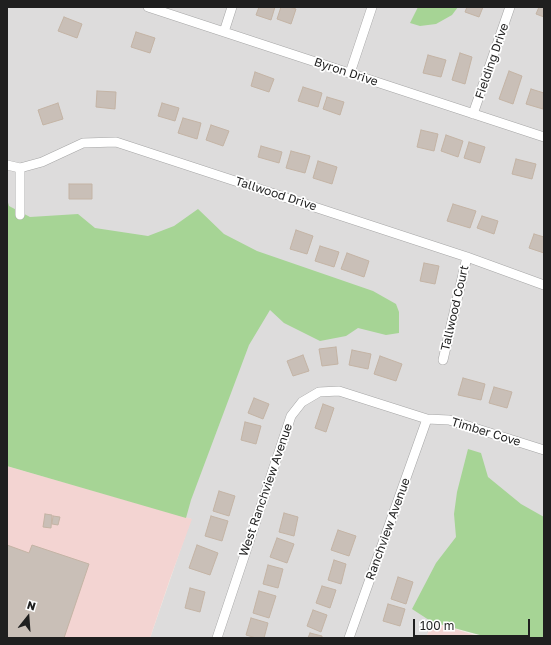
<!DOCTYPE html>
<html>
<head>
<meta charset="utf-8">
<style>
  body { margin:0 }
  #map { position:relative; width:551px; height:645px; overflow:hidden; background:#f1ede4; font-family:"Golos Text",sans-serif }
  canvas { display:block }
  .frame { position:absolute; inset:0; border:8px solid #1f1f1f; pointer-events:none }
  .north { position:absolute; left:8px; top:597px; width:40px; height:40px; -webkit-text-stroke:3px #fff; paint-order:stroke; rotate:17deg; font-size:11px; font-weight:700; line-height:16px; text-align:center; color:#1f1f1f }
  .north::after { content:''; display:block; margin:auto; width:14px; height:18px; background:#1f1f1f; clip-path:polygon(50% 0,100% 100%,50% 72%,0 100%) }
  .scale { position:absolute; left:413px; top:619px; width:117px; height:18px; box-sizing:border-box; border:2px solid #1f1f1f; border-top:0; padding-left:5px; font-size:12px; line-height:14px; white-space:nowrap; color:#1f1f1f; -webkit-text-stroke:3px #fff; paint-order:stroke }
</style>
</head>
<body>
<div id="map">
<canvas width="551" height="645"></canvas>
<div class="frame"></div>
<div class="north">N</div>
<div class="scale">100 m</div>
</div>
<script>
const context = document.querySelector('canvas').getContext('2d');
context.lineJoin = 'round';
function paint(path, color) {
  context.fillStyle = color;
  context.fill(path, 'evenodd');
}
function shape(rows) {
  const path = new Path2D();
  for (const r of rows) {
    path.moveTo(r[0], r[1]);
    for (let i = 2; i < r.length; i += 2) path.lineTo(r[i], r[i + 1]);
  }
  return path;
}
function strokePath(path, color, width, dash) {
  context.strokeStyle = color;
  context.lineWidth = width;
  context.lineCap = dash ? 'butt' : 'round';
  context.setLineDash(dash || []);
  context.stroke(path);
}
function write(font, color, halo, rows, align = 'center') {
  context.font = font + ' "Golos Text",sans-serif';
  context.lineWidth = 3.5;
  context.setLineDash([]);
  context.textBaseline = 'middle';
  context.strokeStyle = halo;
  context.fillStyle = color;
  for (const [text, x, y, turn = 0] of rows) {
    context.save();
    context.translate(x, y);
    context.rotate((+turn || 0) * Math.PI / 180);
    context.textAlign = isNaN(turn) ? turn : align;
    if (halo) context.strokeText(text, 0, 0);
    context.fillText(text, 0, 0);
    context.restore();
  }
}
const residential = shape([
  [7,7,544,7,544,638,491,638,432,622,426,638,150,638,191,519,7,466]
]);
const commercial = shape([
  [7,466,192,519,170,579,150,638,7,638],
  [432,622,484,638,426,638]
]);
const forest = shape([
  [418,7,458,7,452,15,436,24,420,26,410,23],
  [7,199,9,206,30,217,78,214,95,228,148,236,174,226,198,209,224,234,257,251,373,291,396,304,399,312,399,333,386,335,358,328,346,336,320,341,284,323,270,310,249,345,191,500,186,518,7,466],
  [468,449,481,453,488,477,521,504,544,517,544,638,491,638,432,622,412,609,436,563,456,537,454,514,457,492]
]);
const building = shape([
  [259,7,275,7,271,20,256,15,259,7],
  [281,7,289,7,296,9,291,24,277,19,281,7],
  [467,7,483,7,479,17,465,12,467,7],
  [539,7,544,7,544,17,536,14,539,7],
  [64,17,82,24,77,38,58,31,64,17],
  [136,32,155,38,150,53,131,47,136,32],
  [460,53,472,57,465,84,452,80,460,53],
  [428,55,446,60,441,77,423,73,428,55],
  [509,71,522,76,513,104,499,99,509,71],
  [255,72,274,79,269,92,251,86,255,72],
  [303,87,322,93,318,107,298,101,303,87],
  [531,89,544,93,543,109,526,104,531,89],
  [97,91,116,92,115,109,96,107,97,91],
  [327,97,344,102,340,115,323,109,327,97],
  [58,103,63,119,43,125,38,110,58,103],
  [162,103,179,108,175,121,158,116,162,103],
  [183,118,201,123,197,139,178,133,183,118],
  [211,125,229,131,223,146,206,140,211,125],
  [421,130,438,134,434,151,417,147,421,130],
  [446,135,463,141,458,157,441,151,446,135],
  [469,142,485,147,480,163,464,158,469,142],
  [261,146,282,152,279,163,258,157,261,146],
  [291,151,310,156,305,173,286,168,291,151],
  [516,159,536,164,532,179,512,174,516,159],
  [318,161,337,167,332,184,313,178,318,161],
  [69,184,92,184,92,199,69,199,69,184],
  [453,204,476,211,470,228,447,221,453,204],
  [482,216,498,221,494,234,477,228,482,216],
  [296,230,313,236,307,254,290,249,296,230],
  [534,234,544,237,544,253,529,248,534,234],
  [320,246,339,252,334,267,315,261,320,246],
  [347,253,369,261,364,277,341,269,347,253],
  [424,263,439,266,435,284,420,281,424,263],
  [336,347,338,364,322,366,319,349,336,347],
  [352,350,371,354,368,369,349,365,352,350],
  [303,355,309,371,293,376,287,361,303,355],
  [380,356,402,364,396,381,374,374,380,356],
  [463,378,485,384,481,400,458,395,463,378],
  [494,387,512,392,507,408,489,403,494,387],
  [254,398,269,404,263,419,248,413,254,398],
  [323,404,334,408,326,432,315,428,323,404],
  [245,422,261,426,256,444,241,440,245,422],
  [219,491,235,496,229,516,213,511,219,491],
  [284,513,298,517,294,536,279,532,284,513],
  [45,514,52,515,51,528,43,527,45,514],
  [53,516,60,517,58,525,52,524,53,516],
  [211,516,228,521,222,541,205,536,211,516],
  [338,530,356,536,349,556,331,550,338,530],
  [277,538,294,544,287,563,270,557,277,538],
  [7,545,29,553,32,545,89,564,64,638,7,638,7,545],
  [197,545,218,553,210,575,189,568,197,545],
  [334,560,346,564,341,584,328,580,334,560],
  [268,565,283,569,278,588,263,584,268,565],
  [398,577,413,582,406,604,391,599,398,577],
  [322,586,336,590,330,608,316,603,322,586],
  [190,588,205,592,200,612,185,608,190,588],
  [259,591,276,596,269,618,253,613,259,591],
  [388,604,405,609,400,626,383,621,388,604],
  [313,610,327,615,321,632,307,626,313,610],
  [251,618,268,623,264,638,256,638,246,635,251,618],
  [310,633,322,636,322,638,308,638,310,633]
]);
const minor = shape([
  [148,7,544,137],
  [224,32,232,7],
  [350,73,372,7],
  [473,114,510,7],
  [7,165,20,168,42,162,83,143,116,142,467,257,544,285],
  [20,215,20,168],
  [443,360,467,257],
  [217,638,291,416,302,402,319,392,339,391,427,419,449,420,544,450],
  [349,638,427,419]
]);
const streetNames = [
  ["Fielding Drive",492,61,-71],
  ["Byron Drive",346,72,18],
  ["Tallwood Drive",276,194,18],
  ["Tallwood Court",455,308,-77],
  ["Timber Cove",486,432,17],
  ["West Ranchview Avenue",266,490,-71],
  ["Ranchview Avenue",388,529,-70]
];
paint(residential, '#dddcdc');
paint(commercial, '#f3d4d2');
paint(forest, '#a6d495');
paint(building, '#c9bfb7');
strokePath(building, '#c4b4a5', 1);
strokePath(minor, '#a6a6a6', 10);
strokePath(minor, '#fff', 9);
write('12px', '#1f1f1f', '#fff', streetNames);
</script>
</body>
</html>
